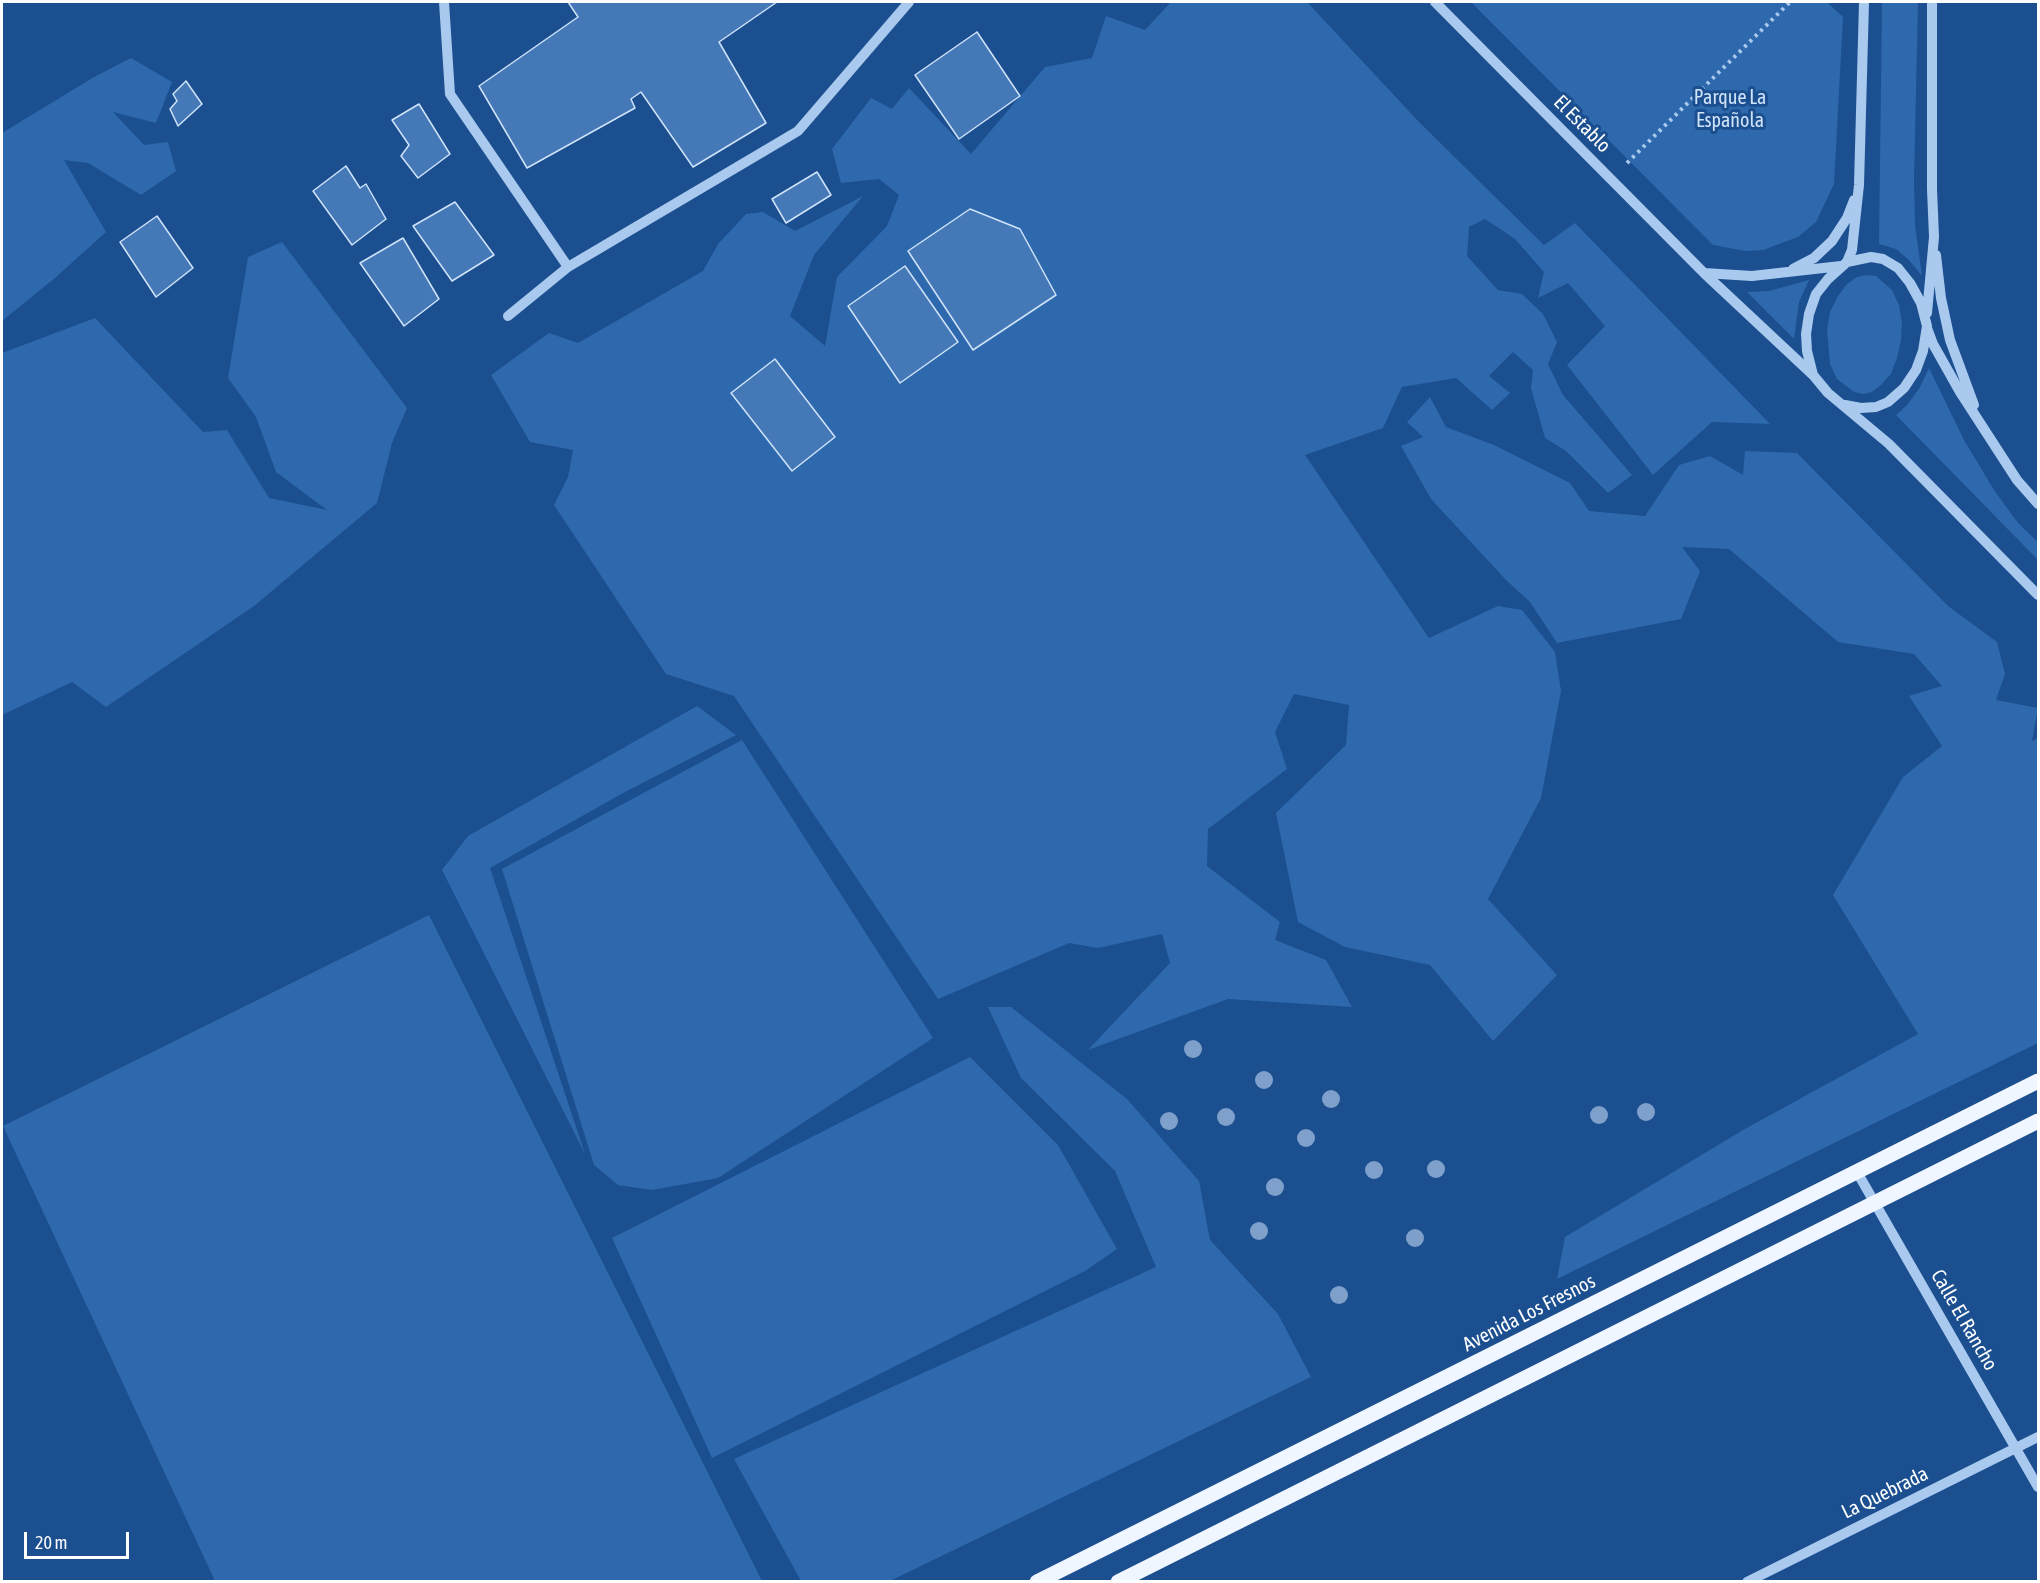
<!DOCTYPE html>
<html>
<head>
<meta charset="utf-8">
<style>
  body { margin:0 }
  #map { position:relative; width:2040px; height:1583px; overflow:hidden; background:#1b4f8f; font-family:"Asap Condensed",sans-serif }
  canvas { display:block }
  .frame { position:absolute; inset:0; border:3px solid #fff; pointer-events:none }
  .scale { position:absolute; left:24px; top:1532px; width:105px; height:27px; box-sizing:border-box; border:3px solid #fff; border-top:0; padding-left:8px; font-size:18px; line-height:21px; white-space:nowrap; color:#fff; -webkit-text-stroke:4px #1b4f8f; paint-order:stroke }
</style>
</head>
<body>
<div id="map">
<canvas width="2040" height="1583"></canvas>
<div class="frame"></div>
<div class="scale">20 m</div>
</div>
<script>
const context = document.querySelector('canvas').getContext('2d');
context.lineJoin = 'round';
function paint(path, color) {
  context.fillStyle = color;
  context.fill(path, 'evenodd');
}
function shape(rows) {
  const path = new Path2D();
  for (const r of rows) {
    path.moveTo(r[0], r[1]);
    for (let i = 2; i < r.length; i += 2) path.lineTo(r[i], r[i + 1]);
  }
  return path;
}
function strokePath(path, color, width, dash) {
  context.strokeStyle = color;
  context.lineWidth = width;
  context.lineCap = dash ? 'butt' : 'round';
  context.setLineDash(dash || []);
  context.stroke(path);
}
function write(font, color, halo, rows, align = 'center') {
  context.font = font + ' "Asap Condensed",sans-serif';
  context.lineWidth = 6;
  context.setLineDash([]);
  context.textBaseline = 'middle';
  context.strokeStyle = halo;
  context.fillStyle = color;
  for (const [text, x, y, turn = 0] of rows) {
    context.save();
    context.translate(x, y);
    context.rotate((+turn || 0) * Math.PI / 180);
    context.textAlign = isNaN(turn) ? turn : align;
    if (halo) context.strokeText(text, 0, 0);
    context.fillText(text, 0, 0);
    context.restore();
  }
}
const green = shape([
  [1171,2,1307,2,1420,123,1544,245,1575,223,1770,424,1712,422,1653,475,1567,365,1605,326,1568,283,1538,298,1544,272,1515,239,1485,219,1469,227,1467,256,1498,290,1522,294,1543,314,1557,342,1548,364,1563,395,1632,475,1608,493,1566,451,1545,438,1531,388,1533,370,1513,352,1489,376,1510,393,1492,410,1456,378,1402,387,1383,428,1305,455,1429,638,1498,606,1522,610,1555,652,1561,691,1541,798,1488,899,1557,975,1493,1041,1430,965,1345,947,1298,922,1276,813,1346,745,1349,705,1294,694,1275,732,1287,769,1208,829,1207,866,1280,922,1275,940,1326,960,1352,1007,1228,999,1088,1050,1170,963,1162,934,1098,948,1069,943,938,999,734,696,666,674,554,505,568,477,573,450,530,442,491,375,549,333,578,343,703,271,718,244,746,214,763,212,795,231,863,196,814,255,790,316,825,346,837,277,887,226,899,195,879,179,841,183,832,149,871,98,892,109,909,88,971,154,1045,67,1092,58,1106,16,1145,30],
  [1471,2,1827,2,1843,17,1834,184,1816,222,1798,237,1763,250,1746,251,1713,245],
  [1882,2,1918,2,1914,180,1915,225,1922,276,1909,260,1896,249,1879,244],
  [131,58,172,82,156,123,113,112,144,145,168,142,176,171,141,195,88,163,64,160,106,232,55,278,2,321,2,133,94,77],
  [282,242,407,408,392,443,377,503,254,606,106,707,72,682,2,715,2,353,95,318,203,432,227,430,269,498,327,510,276,472,256,417,228,378,248,257],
  [1866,275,1876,276,1892,290,1899,305,1902,323,1901,340,1897,358,1891,374,1881,385,1872,392,1863,394,1854,392,1837,379,1830,364,1827,330,1830,312,1838,296,1847,284,1857,277],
  [1809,280,1799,302,1794,339,1747,292,1769,291],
  [1929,368,1964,440,1994,490,2018,523,2038,542,2038,560,1896,415,1908,404,1920,387],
  [1430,397,1446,427,1494,445,1570,483,1589,511,1645,516,1679,465,1710,456,1743,475,1745,451,1797,453,1948,606,1997,642,2005,674,1996,700,2038,708,2032,741,2038,738,2038,1043,1557,1279,1565,1237,1743,1130,1918,1034,1833,895,1903,777,1942,746,1909,696,1942,686,1914,654,1838,642,1729,549,1682,547,1700,571,1681,619,1557,643,1530,602,1505,579,1431,499,1401,446,1423,437,1407,422],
  [697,706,736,735,623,793,490,868,585,1154,442,870,468,836],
  [742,740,933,1038,718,1178,652,1190,618,1185,594,1165,502,869],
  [429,915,762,1581,215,1581,3,1126],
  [988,1007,1011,1007,1127,1099,1199,1181,1210,1240,1278,1314,1311,1377,890,1581,801,1581,734,1459,1156,1267,1115,1171,1021,1078],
  [970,1057,1058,1145,1117,1249,1085,1271,712,1458,612,1238]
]);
const building = shape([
  [568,2,777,2,719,42,766,123,693,167,641,92,631,99,635,108,527,168,479,86,578,17,568,2],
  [977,32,1020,96,959,139,915,75,977,32],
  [186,81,202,104,178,126,170,109,177,101,173,94,186,81],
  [419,104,450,154,418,178,401,156,409,145,392,120,419,104],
  [346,166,360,188,366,184,386,219,352,245,313,191,346,166],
  [817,172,831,195,786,223,772,199,817,172],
  [455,202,494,255,452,281,413,226,455,202],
  [970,209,1020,229,1056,295,973,350,908,251,970,209],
  [157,216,193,268,156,297,120,242,157,216],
  [403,238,439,299,404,326,360,263,403,238],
  [905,266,958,342,900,383,848,306,905,266],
  [775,359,835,437,792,471,731,393,775,359]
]);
const path = shape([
  [1627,163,1790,2]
]);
const minor = shape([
  [444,2,450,94,568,267],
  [1435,2,1704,273,1813,375],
  [1936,255,1941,298,1950,340,1974,405],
  [1847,262,1852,250,1859,185,1864,2],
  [1793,269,1814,258,1832,241,1847,218,1854,200],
  [1704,273,1752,276,1841,266],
  [1927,313,1934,237,1932,189,1932,2],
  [508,316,568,267,798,131,909,2],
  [1927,328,1933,344,1960,392,2017,480,2038,504],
  [1845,405,1861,408,1876,407,1888,402,1904,388,1916,370,1923,351,1927,326,1921,303,1910,283,1898,268,1883,259,1871,257,1847,262,1828,279,1816,294,1809,314,1806,334,1807,351,1813,375,1828,393,1889,444,2038,595],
  [1857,1172,2038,1487],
  [1747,1582,2038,1437]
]);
const major = shape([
  [1037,1582,2038,1081],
  [1118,1582,2038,1121]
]);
const trees = [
  [1193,1049],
  [1264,1080],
  [1331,1099],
  [1646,1112],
  [1599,1115],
  [1226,1117],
  [1169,1121],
  [1306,1138],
  [1436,1169],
  [1374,1170],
  [1275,1187],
  [1259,1231],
  [1415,1238],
  [1339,1295]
];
const parkNames = [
  ["Parque La",1730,98],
  ["Española",1730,121]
];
const streetNames = [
  ["El Establo",1582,124,45],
  ["Avenida Los Fresnos",1529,1313,-27],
  ["Calle El Rancho",1964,1320,60],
  ["La Quebrada",1885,1493,-26]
];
paint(green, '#2e69ad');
paint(building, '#4478b7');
strokePath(building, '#cfe3fa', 1.5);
strokePath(path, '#a9c9ee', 4, [3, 4.5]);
strokePath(minor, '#a9c9ee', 10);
strokePath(major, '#f0f6ff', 15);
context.fillStyle = '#7ea0ca';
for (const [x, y] of trees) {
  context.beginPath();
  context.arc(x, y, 9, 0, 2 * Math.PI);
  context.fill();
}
write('20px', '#cfe3fa', '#1b4f8f', parkNames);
write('20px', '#fff', '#1b4f8f', streetNames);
</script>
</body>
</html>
